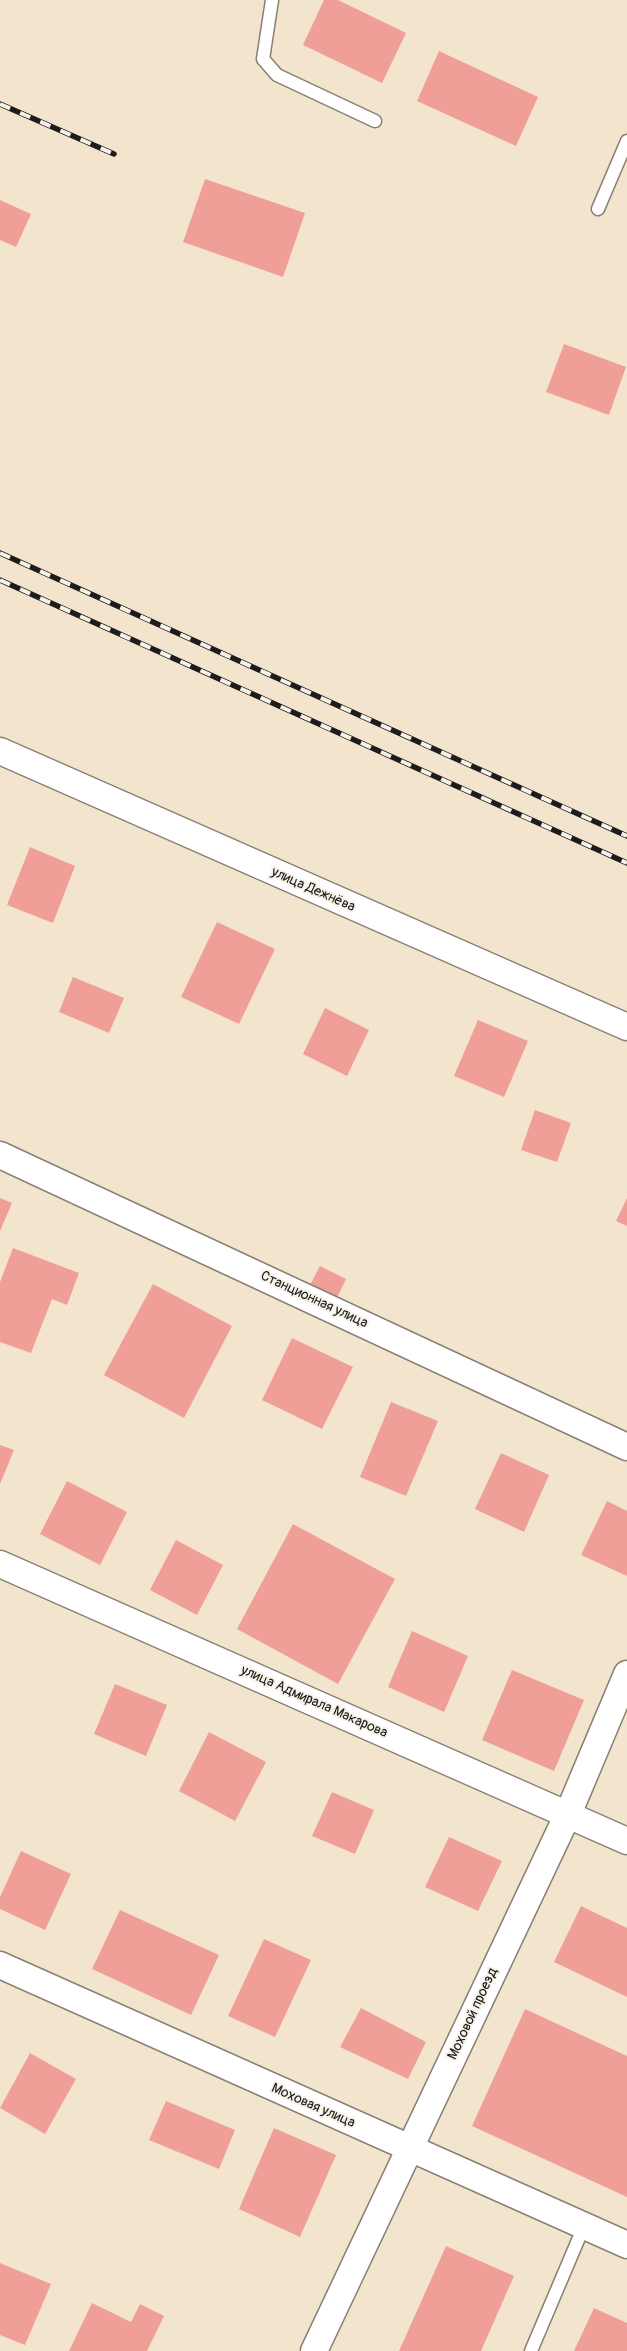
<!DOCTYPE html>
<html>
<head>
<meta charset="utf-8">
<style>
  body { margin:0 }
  canvas { display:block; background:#f3e5cd }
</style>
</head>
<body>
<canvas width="627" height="2351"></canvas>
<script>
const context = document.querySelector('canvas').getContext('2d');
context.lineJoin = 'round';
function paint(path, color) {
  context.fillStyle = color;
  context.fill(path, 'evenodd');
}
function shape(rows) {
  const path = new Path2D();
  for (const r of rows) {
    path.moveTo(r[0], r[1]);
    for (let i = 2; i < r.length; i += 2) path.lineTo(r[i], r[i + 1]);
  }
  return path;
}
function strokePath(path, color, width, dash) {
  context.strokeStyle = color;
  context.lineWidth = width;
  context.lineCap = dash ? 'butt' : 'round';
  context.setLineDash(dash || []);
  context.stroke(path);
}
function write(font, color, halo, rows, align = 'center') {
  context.font = font + ' Pangolin,sans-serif';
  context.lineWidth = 4;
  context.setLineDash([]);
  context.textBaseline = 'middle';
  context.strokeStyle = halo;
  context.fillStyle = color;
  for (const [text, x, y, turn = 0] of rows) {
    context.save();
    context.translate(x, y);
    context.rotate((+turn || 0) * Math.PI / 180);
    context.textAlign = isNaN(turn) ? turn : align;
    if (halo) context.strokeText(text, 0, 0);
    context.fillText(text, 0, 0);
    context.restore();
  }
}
const building = shape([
  [324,0,338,0,406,33,382,83,303,45],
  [439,51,538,97,516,146,417,101],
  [205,179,305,213,283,277,183,242],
  [0,200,31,214,16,247,0,240],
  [564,344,626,367,609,415,546,392],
  [30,847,75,866,53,923,7,905],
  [217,922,275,949,239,1024,181,997],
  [73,977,124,998,109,1033,59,1012],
  [325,1008,369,1030,347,1076,303,1054],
  [478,1020,528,1041,504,1097,454,1076],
  [535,1110,571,1123,557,1162,521,1150],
  [0,1198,12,1203,0,1231],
  [627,1198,627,1226,616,1221],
  [13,1248,79,1273,67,1305,52,1299,31,1353,0,1342,0,1282],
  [320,1266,346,1279,335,1302,308,1289],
  [153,1284,232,1326,184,1418,104,1375],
  [292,1338,353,1367,322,1429,262,1400],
  [391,1402,438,1421,406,1496,360,1477],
  [0,1445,14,1450,0,1484],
  [501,1453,549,1475,524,1532,475,1509],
  [67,1481,127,1512,100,1565,40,1534],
  [607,1501,627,1511,627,1576,581,1555],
  [293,1524,395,1579,338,1684,237,1629],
  [176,1540,223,1565,197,1615,150,1590],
  [412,1631,468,1656,444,1712,388,1687],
  [512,1670,584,1700,554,1771,482,1740],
  [115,1684,167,1705,146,1756,94,1734],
  [209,1732,266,1762,235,1821,179,1791],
  [332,1792,374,1810,355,1854,312,1836],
  [449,1837,502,1861,478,1911,425,1887],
  [21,1851,71,1874,45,1930,0,1909,0,1897],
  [581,1906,627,1928,627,1997,554,1962],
  [120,1910,219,1955,191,2015,92,1969],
  [264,1939,311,1960,275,2037,228,2016],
  [361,2008,426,2042,408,2079,340,2047],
  [525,2009,627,2056,627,2197,472,2126],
  [30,2053,76,2079,45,2134,0,2108],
  [166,2101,235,2130,219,2169,149,2140],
  [274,2128,336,2155,300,2237,239,2209],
  [446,2246,514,2276,481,2351,399,2351],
  [0,2263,51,2284,25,2345,0,2335],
  [92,2303,131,2322,140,2304,164,2316,147,2351,69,2351],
  [594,2308,627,2323,627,2351,574,2351]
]);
const lane = shape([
  [272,0,263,59,277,75,375,121],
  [598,209,627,141],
  [531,2351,584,2226]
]);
const street = shape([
  [0,751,627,1027],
  [0,1155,627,1447],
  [0,1564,627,1841],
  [0,1965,627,2245],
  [314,2351,568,1814,627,1674]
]);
const rail = shape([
  [0,104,114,154],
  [0,553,627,836],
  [0,580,627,863]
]);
const streetNames = [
  ["улица Дежнёва",313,890,24],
  ["Станционная улица",314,1300,25],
  ["улица Адмирала Макарова",314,1702,24],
  ["Моховой проезд",473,2014,-65],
  ["Моховая улица",313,2106,24]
];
paint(building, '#ef9f98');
strokePath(lane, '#888074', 15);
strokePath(street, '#888074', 29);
strokePath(lane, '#fff', 12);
strokePath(street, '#fff', 26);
strokePath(rail, '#1c1c1c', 5.5);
strokePath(rail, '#f7f3e8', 4, [11]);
write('14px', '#1c1c1c', '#f7f3e8', streetNames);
</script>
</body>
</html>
